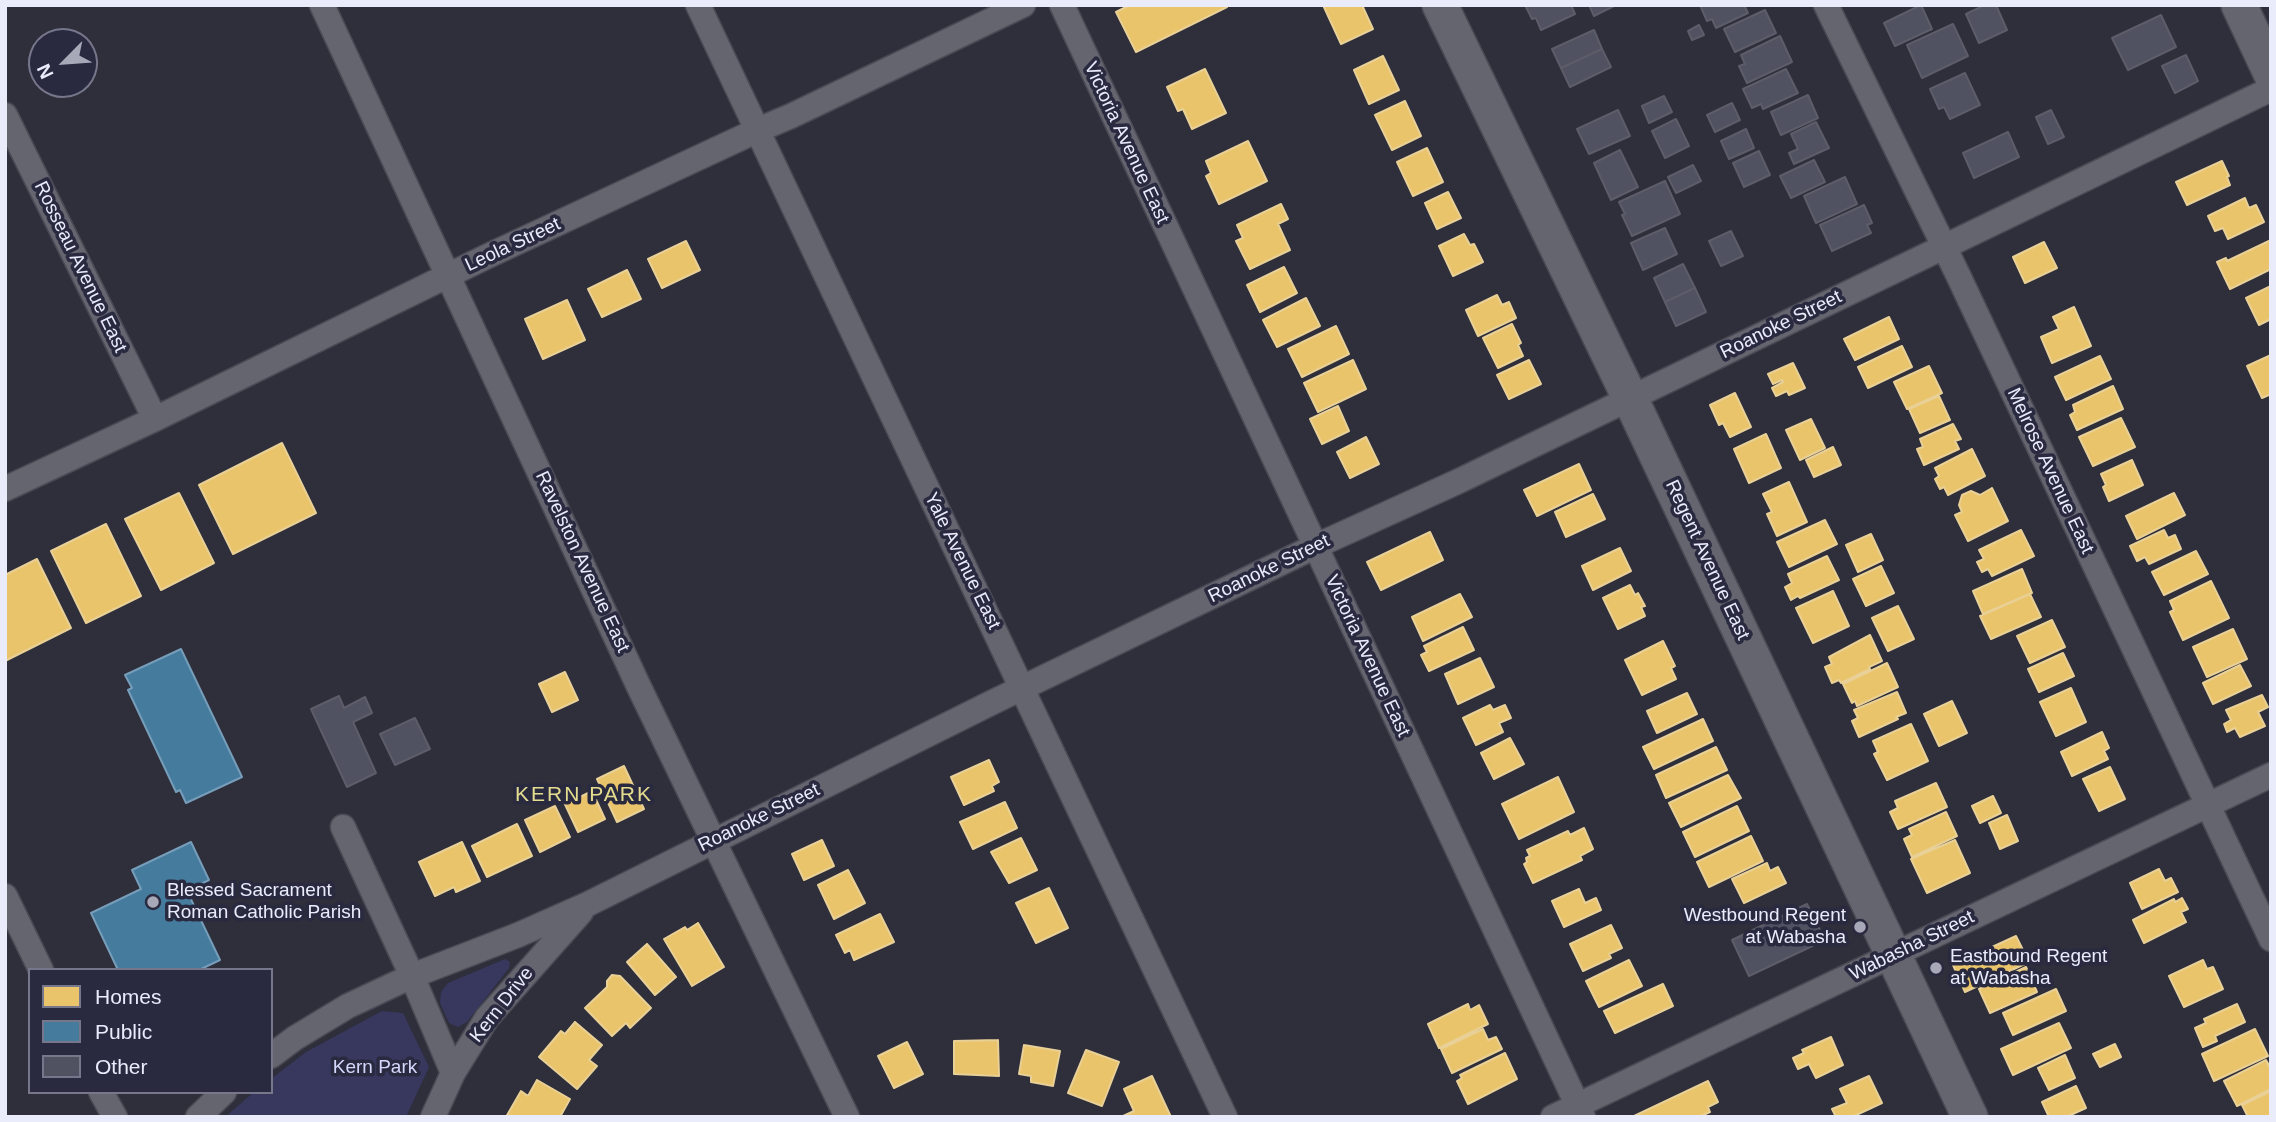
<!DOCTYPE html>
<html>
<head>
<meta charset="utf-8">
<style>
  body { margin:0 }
  #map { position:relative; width:2276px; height:1122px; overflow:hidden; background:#2e2f3b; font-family:Arial,sans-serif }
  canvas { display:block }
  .frame { position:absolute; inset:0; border:7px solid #eaebfb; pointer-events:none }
  .legend { position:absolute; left:28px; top:968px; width:245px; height:126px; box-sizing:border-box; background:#292a40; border:2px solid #76778b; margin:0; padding:9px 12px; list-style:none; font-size:21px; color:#eaebfb }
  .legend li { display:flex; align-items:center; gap:14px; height:35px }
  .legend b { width:35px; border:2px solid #76778b }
  .north { position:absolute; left:28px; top:28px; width:70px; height:70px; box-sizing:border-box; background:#292a40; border:2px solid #76778b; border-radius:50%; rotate:245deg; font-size:19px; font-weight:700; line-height:28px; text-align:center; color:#eaebfb }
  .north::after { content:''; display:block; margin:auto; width:24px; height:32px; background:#a8a9b8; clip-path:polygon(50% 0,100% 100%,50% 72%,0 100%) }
</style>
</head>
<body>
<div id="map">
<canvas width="2276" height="1122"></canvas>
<div class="frame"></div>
<ul class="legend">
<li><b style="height:19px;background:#e9c46a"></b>Homes</li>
<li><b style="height:19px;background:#457b9d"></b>Public</li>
<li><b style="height:19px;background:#505161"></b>Other</li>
</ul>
<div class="north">N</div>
</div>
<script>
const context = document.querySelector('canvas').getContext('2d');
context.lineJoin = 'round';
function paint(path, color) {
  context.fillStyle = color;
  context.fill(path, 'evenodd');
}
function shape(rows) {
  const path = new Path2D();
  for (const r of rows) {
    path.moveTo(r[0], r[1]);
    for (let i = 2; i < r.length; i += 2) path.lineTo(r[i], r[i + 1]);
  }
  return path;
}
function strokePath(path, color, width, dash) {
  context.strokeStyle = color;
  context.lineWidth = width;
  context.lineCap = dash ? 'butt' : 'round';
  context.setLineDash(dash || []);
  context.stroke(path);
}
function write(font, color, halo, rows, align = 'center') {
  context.font = font + ' Arial,sans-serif';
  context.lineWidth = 7;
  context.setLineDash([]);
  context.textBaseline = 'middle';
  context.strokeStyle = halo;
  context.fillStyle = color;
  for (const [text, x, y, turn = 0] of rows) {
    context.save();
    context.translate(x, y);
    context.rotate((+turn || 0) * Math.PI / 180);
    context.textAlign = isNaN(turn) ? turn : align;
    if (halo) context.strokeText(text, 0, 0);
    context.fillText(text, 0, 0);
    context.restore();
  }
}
const green = shape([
  [505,959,510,962,509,968,467,1022,458,1027,449,1023,440,1003,441,992,448,983],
  [382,1011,403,1013,429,1067,406,1117,225,1117,254,1092,271,1092,271,1079,306,1052]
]);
const homes = shape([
  [1130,5,1227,5,1227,7,1136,52,1116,12,1130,5],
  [1323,5,1362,5,1373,29,1341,44,1323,5],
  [1383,56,1399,90,1369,104,1354,70,1383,56],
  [1205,69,1226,113,1192,129,1183,109,1178,111,1167,87,1205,69],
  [1405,101,1421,136,1392,150,1375,115,1405,101],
  [1248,141,1267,181,1219,204,1206,176,1211,173,1206,161,1248,141],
  [1427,148,1443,182,1413,196,1397,162,1427,148],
  [2222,161,2229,176,2227,177,2230,185,2187,205,2176,182,2222,161],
  [1448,192,1461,218,1437,229,1425,203,1448,192],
  [2245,198,2249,208,2256,205,2264,222,2228,239,2223,228,2215,231,2208,216,2245,198],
  [1281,204,1288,219,1278,224,1290,250,1250,269,1236,241,1243,238,1237,225,1281,204],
  [1464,234,1470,245,1474,244,1483,262,1453,276,1439,246,1464,234],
  [2271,240,2271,269,2230,289,2217,262,2226,258,2227,261,2271,240],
  [686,241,700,270,662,288,648,259,686,241],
  [2044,242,2057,268,2025,283,2013,257,2044,242],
  [1284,267,1297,293,1260,312,1247,285,1284,267],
  [627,270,641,299,602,317,588,289,627,270],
  [2271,286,2271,319,2259,325,2246,298,2271,286],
  [1497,295,1502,305,1509,302,1516,318,1478,336,1466,310,1497,295],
  [1306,298,1320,326,1277,347,1263,320,1306,298],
  [567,300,585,340,543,359,525,319,567,300],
  [2074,307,2091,346,2052,363,2041,337,2059,329,2053,317,2074,307],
  [1889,317,1899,339,1855,360,1844,339,1889,317],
  [1512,324,1521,343,1518,345,1523,356,1498,368,1483,338,1512,324],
  [1336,326,1349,354,1302,377,1288,349,1336,326],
  [1902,346,1912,367,1868,388,1858,367,1902,346],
  [2271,355,2271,394,2262,398,2247,366,2271,355],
  [2100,356,2111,379,2066,400,2055,377,2100,356],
  [1353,360,1366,389,1318,412,1304,383,1353,360],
  [1529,360,1541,384,1509,399,1497,375,1529,360],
  [1793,363,1805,388,1789,395,1787,391,1776,396,1772,388,1783,382,1782,380,1773,384,1768,374,1793,363],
  [1929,366,1942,393,1907,409,1894,382,1929,366],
  [2113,386,2123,409,2077,430,2070,415,2075,412,2073,405,2113,386],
  [1735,393,1751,427,1730,437,1723,423,1719,425,1710,405,1735,393],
  [1939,396,1950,420,1920,433,1909,409,1939,396],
  [1338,406,1349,431,1322,444,1310,419,1338,406],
  [2121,418,2135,447,2093,466,2079,437,2121,418],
  [1811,419,1825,448,1800,460,1786,430,1811,419],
  [1953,424,1961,439,1955,441,1959,449,1924,465,1917,449,1923,447,1920,439,1953,424],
  [1766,434,1781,468,1749,483,1734,449,1766,434],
  [1366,437,1379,464,1350,478,1337,452,1366,437],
  [282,443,316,513,233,554,199,485,282,443],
  [1833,447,1841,465,1814,477,1806,460,1833,447],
  [1972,449,1985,476,1948,495,1944,487,1940,489,1935,479,1939,476,1935,468,1972,449],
  [2132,460,2143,485,2109,501,2103,487,2106,485,2101,474,2132,460],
  [1579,464,1591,490,1537,516,1524,490,1579,464],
  [1789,482,1807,522,1777,536,1767,514,1772,512,1763,494,1789,482],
  [1992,488,2008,521,1968,541,1955,515,1962,512,1959,505,1962,495,1971,491,1980,495,1992,488],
  [179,493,214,563,161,590,125,519,179,493],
  [2174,493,2185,515,2137,539,2126,516,2174,493],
  [1593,494,1605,519,1566,537,1555,512,1593,494],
  [1825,520,1837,544,1789,567,1777,542,1825,520],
  [106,524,141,596,86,623,51,551,106,524],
  [2021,530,2034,556,1992,576,1988,569,1982,572,1977,562,1984,559,1979,550,2021,530],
  [2164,530,2168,538,2175,535,2181,549,2149,564,2145,557,2137,561,2130,546,2164,530],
  [1430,532,1443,560,1381,590,1367,562,1430,532],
  [1871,534,1883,560,1858,572,1846,545,1871,534],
  [1620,548,1631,571,1593,590,1582,566,1620,548],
  [2196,551,2208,574,2164,595,2152,572,2196,551],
  [1827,556,1839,580,1800,598,1798,596,1791,600,1785,587,1792,583,1788,574,1827,556],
  [37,559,71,628,5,661,5,575,37,559],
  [1881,566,1894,593,1866,606,1853,579,1881,566],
  [2022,569,2032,593,1983,614,1973,591,2022,569],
  [2211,581,2229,618,2183,640,2170,612,2174,610,2170,601,2211,581],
  [1630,585,1635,595,1638,593,1645,606,1641,607,1645,616,1618,629,1603,598,1630,585],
  [1833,591,1849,626,1813,643,1796,608,1833,591],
  [1460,594,1472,617,1423,641,1412,617,1460,594],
  [2030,594,2041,617,1991,639,1980,616,2030,594],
  [1898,606,1914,639,1888,651,1872,618,1898,606],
  [2052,620,2065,647,2030,663,2017,636,2052,620],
  [1463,627,1474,650,1429,671,1421,655,1427,652,1424,646,1463,627],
  [2233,629,2247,659,2207,677,2193,647,2233,629],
  [1870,635,1882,661,1869,667,1870,669,1841,683,1839,680,1832,683,1825,667,1832,664,1829,657,1870,635],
  [1663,641,1675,666,1671,668,1676,679,1642,695,1625,660,1663,641],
  [2063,653,2074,676,2039,692,2028,669,2063,653],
  [1480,658,1494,687,1458,704,1445,674,1480,658],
  [1887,663,1898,687,1857,706,1855,701,1852,703,1843,684,1887,663],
  [2240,665,2251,686,2213,704,2203,683,2240,665],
  [565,672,578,700,552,712,539,684,565,672],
  [2071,688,2086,722,2056,736,2040,702,2071,688],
  [1897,692,1906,713,1896,717,1898,719,1859,737,1852,721,1858,718,1854,710,1897,692],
  [1687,693,1697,714,1657,733,1647,711,1687,693],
  [2262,695,2268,707,2258,712,2265,726,2240,737,2235,728,2227,732,2224,724,2231,720,2226,710,2262,695],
  [1952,701,1967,733,1939,746,1924,714,1952,701],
  [1490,705,1493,710,1505,705,1511,718,1499,723,1503,732,1476,745,1463,718,1490,705],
  [1703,719,1713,741,1654,769,1643,747,1703,719],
  [1911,724,1928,761,1887,780,1874,754,1878,752,1873,741,1911,724],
  [2102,732,2109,748,2104,751,2108,759,2072,776,2061,752,2102,732],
  [1510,738,1524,764,1494,779,1481,753,1510,738],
  [1716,747,1727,770,1666,798,1656,775,1716,747],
  [989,760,999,782,992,786,994,791,964,805,951,777,989,760],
  [624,766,644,809,617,822,597,779,624,766],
  [2110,767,2125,799,2099,811,2083,779,2110,767],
  [1728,775,1741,798,1681,827,1669,803,1728,775],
  [1558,777,1574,812,1519,839,1502,804,1558,777],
  [1936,783,1947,807,1898,829,1890,812,1898,808,1895,801,1936,783],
  [592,791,605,819,578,832,562,798,573,793,576,799,592,791],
  [1993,796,2001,813,1980,823,1972,806,1993,796],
  [1005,802,1017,828,973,849,960,822,1005,802],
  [555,806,570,837,540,852,525,820,555,806],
  [1737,806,1749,831,1695,857,1683,832,1737,806],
  [1946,812,1957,836,1912,857,1904,839,1912,835,1909,829,1946,812],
  [2007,815,2018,841,2000,849,1989,823,2007,815],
  [517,824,532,856,487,877,472,846,517,824],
  [1584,828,1593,849,1580,856,1582,860,1533,883,1524,864,1527,862,1526,858,1530,856,1527,850,1568,831,1570,835,1584,828],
  [1751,836,1763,861,1709,887,1697,862,1751,836],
  [1021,838,1037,870,1009,883,991,852,1021,838],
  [822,840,834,866,804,880,792,854,822,840],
  [1955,840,1970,873,1927,893,1911,859,1955,840],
  [462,842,480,881,456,892,454,887,435,896,419,862,462,842],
  [1767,863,1770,871,1778,867,1786,883,1744,903,1732,879,1767,863],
  [2159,869,2165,881,2171,878,2178,892,2142,909,2130,883,2159,869],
  [848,870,865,903,834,919,818,885,848,870],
  [1049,888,1068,928,1036,943,1016,903,1049,888],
  [1579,889,1585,903,1596,898,1601,910,1564,927,1552,901,1579,889],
  [2182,898,2188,909,2181,912,2186,922,2144,943,2133,920,2174,899,2175,902,2182,898],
  [880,914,894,942,854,960,850,950,845,953,836,935,880,914],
  [698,923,724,967,692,986,664,939,685,927,687,930,698,923],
  [1611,925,1622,948,1609,954,1611,958,1583,971,1570,944,1611,925],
  [2016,936,2029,962,1965,992,1953,965,2016,936],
  [647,944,676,977,655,995,627,962,647,944],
  [1629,960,1642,986,1599,1007,1586,981,1629,960],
  [2203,960,2207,969,2213,967,2223,989,2184,1007,2169,976,2203,960],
  [2026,967,2037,992,1990,1013,1979,989,2026,967],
  [612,975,620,976,651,1008,630,1028,626,1023,612,1036,585,1008,607,987,607,981,612,975],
  [1663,984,1673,1006,1615,1033,1604,1011,1663,984],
  [2056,989,2066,1011,2013,1035,2003,1013,2056,989],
  [1468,1004,1470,1010,1479,1005,1488,1024,1439,1048,1428,1024,1468,1004],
  [2237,1004,2245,1022,2215,1036,2217,1041,2203,1047,2195,1028,2206,1023,2204,1019,2237,1004],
  [575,1022,602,1045,589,1060,597,1066,577,1089,539,1057,561,1031,565,1034,575,1022],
  [2059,1023,2071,1048,2013,1075,2001,1049,2059,1023],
  [1483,1029,1488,1040,1496,1037,1502,1049,1452,1073,1441,1049,1483,1029],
  [2255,1029,2268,1056,2214,1081,2202,1054,2255,1029],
  [1831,1037,1843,1065,1816,1078,1809,1064,1798,1069,1793,1058,1804,1053,1802,1050,1831,1037],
  [998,1040,999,1076,954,1074,954,1041,998,1040],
  [907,1042,923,1074,894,1088,878,1056,907,1042],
  [2115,1044,2121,1057,2100,1067,2093,1054,2115,1044],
  [1024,1045,1060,1051,1053,1086,1031,1082,1031,1076,1019,1074,1024,1045],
  [1086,1050,1119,1062,1102,1106,1068,1093,1086,1050],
  [1505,1053,1517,1079,1468,1104,1457,1081,1462,1078,1460,1075,1505,1053],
  [2065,1055,2075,1078,2049,1090,2038,1068,2065,1055],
  [2266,1060,2271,1069,2271,1089,2237,1106,2224,1081,2266,1060],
  [1152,1076,1171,1117,1121,1117,1134,1111,1124,1089,1152,1076],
  [1869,1076,1882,1103,1852,1117,1836,1117,1832,1109,1847,1103,1840,1089,1869,1076],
  [537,1080,570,1099,560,1117,506,1117,521,1091,528,1096,537,1080],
  [1708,1081,1718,1102,1708,1107,1710,1112,1699,1117,1632,1117,1708,1081],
  [2076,1086,2086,1108,2066,1117,2049,1117,2042,1102,2076,1086],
  [2271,1091,2271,1117,2248,1117,2242,1105,2271,1091]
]);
const public = shape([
  [181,649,242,777,186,803,180,790,176,792,128,690,132,688,125,675,181,649],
  [191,842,209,880,187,891,220,960,199,970,118,970,91,913,141,889,132,870,191,842]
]);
const building = shape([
  [1525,5,1571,5,1575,14,1541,30,1536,18,1532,19,1525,5],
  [1589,5,1616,5,1594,16,1589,5],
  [1700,5,1744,5,1748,13,1716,28,1712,19,1707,21,1700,5],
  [1921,5,1932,29,1895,46,1884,23,1921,5],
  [1985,5,1996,5,2007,30,1979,43,1966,14,1985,5],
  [1765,10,1776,33,1735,52,1724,29,1765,10],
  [2161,15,2176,47,2128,70,2112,38,2161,15],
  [1953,24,1968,56,1922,78,1907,45,1953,24],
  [1699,25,1704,35,1692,40,1688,31,1699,25],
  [1594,30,1602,49,1561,68,1552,49,1594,30],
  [1780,36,1792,62,1747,83,1739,66,1745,64,1741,55,1780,36],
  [1602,49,1611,67,1570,87,1561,68,1602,49],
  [2186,55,2198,81,2175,93,2162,66,2186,55],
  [1786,69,1798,93,1763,109,1761,104,1752,108,1743,89,1786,69],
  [1965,73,1980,105,1950,119,1944,107,1939,109,1930,89,1965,73],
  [1808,95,1818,118,1781,135,1771,112,1808,95],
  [1664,96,1672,112,1649,123,1642,106,1664,96],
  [1732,103,1740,120,1715,132,1707,115,1732,103],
  [1618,110,1630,136,1589,154,1577,129,1618,110],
  [2051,110,2064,137,2048,144,2036,117,2051,110],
  [1676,119,1689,146,1665,158,1652,131,1676,119],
  [1816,122,1829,148,1794,164,1789,153,1798,149,1791,134,1816,122],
  [1746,129,1754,148,1729,159,1721,141,1746,129],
  [2008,132,2019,157,1974,178,1963,153,2008,132],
  [1620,150,1638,187,1611,200,1594,163,1620,150],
  [1759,151,1770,175,1744,187,1733,163,1759,151],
  [1814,160,1825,182,1791,198,1780,176,1814,160],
  [1693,165,1701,181,1676,193,1668,177,1693,165],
  [1845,177,1857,204,1816,223,1804,196,1845,177],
  [1665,181,1680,214,1632,236,1622,215,1625,214,1619,202,1665,181],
  [1864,205,1872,223,1867,225,1871,233,1832,251,1820,225,1864,205],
  [1665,228,1677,254,1643,270,1631,243,1665,228],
  [1731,231,1743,256,1721,266,1709,241,1731,231],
  [1683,264,1695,288,1665,302,1654,278,1683,264],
  [1695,288,1706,312,1676,326,1665,302,1695,288],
  [339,696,344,708,365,697,372,713,353,722,376,773,347,787,311,709,339,696],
  [415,718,430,749,395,765,380,734,415,718],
  [1807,904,1825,940,1749,976,1732,940,1807,904]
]);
const street = shape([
  [322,5,639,687,847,1117],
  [698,5,1225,1117],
  [1062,5,1583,1117],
  [1826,5,1958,275,2271,939],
  [5,115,155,419],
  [5,489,155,419,492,254,758,130,791,116,1023,5],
  [343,827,412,976,453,1073],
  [5,896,41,970],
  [271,1056,295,1038,348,1006,412,976,518,935,588,904,993,702,1316,546,1459,481,2271,89],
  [101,1092,115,1117],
  [198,1117,224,1092],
  [433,1117,453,1073,487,1018,581,912],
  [1553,1117,2271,775]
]);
const secondary = shape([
  [1440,5,1630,398,1970,1117],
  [2239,5,2271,73]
]);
const markers = [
  [153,902,7,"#a8a9b8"],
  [1860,927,7,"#a8a9b8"],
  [1936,968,7,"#a8a9b8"]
];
const streetNames = [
  ["Victoria Avenue East",1126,143,65],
  ["Leola Street",513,245,-25],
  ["Rosseau Avenue East",80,267,64],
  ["Roanoke Street",1781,325,-26],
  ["Melrose Avenue East",2050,471,65],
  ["Regent Avenue East",1707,560,65],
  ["Yale Avenue East",962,561,64],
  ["Ravelston Avenue East",582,562,65],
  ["Roanoke Street",1269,569,-26],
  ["Victoria Avenue East",1367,656,65],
  ["Roanoke Street",759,818,-26],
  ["Wabasha Street",1912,946,-26],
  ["Kern Drive",502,1005,-52]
];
const poiNames = [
  ["Blessed Sacrament",167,891],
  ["Roman Catholic Parish",167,913],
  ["Westbound Regent",1846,916,"right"],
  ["at Wabasha",1846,938,"right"],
  ["Eastbound Regent",1950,957],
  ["at Wabasha",1950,979]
];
const parkNames = [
  ["Kern Park",375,1068]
];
const neighbourhoodNames = [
  ["KERN PARK",584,795]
];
paint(green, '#38375e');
paint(homes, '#e9c46a');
strokePath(homes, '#e9d096', 2);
paint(public, '#457b9d');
strokePath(public, '#769db9', 2);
paint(building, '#505161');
strokePath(building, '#5c5d68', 2);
strokePath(street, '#4a4a55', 27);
strokePath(secondary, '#4a4a55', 38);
strokePath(street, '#65656f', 24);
strokePath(secondary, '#65656f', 35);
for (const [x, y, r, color] of markers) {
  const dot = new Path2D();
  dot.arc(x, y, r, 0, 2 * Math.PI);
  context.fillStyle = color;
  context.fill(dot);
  strokePath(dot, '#292a40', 2.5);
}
write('19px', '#eaebfb', '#292a40', streetNames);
write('19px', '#eaebfb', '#292a40', poiNames, 'left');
write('19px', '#d5d7fb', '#292a40', parkNames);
context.letterSpacing = '2px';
write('21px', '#e5dd8e', '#292a40', neighbourhoodNames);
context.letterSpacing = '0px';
</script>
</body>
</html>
